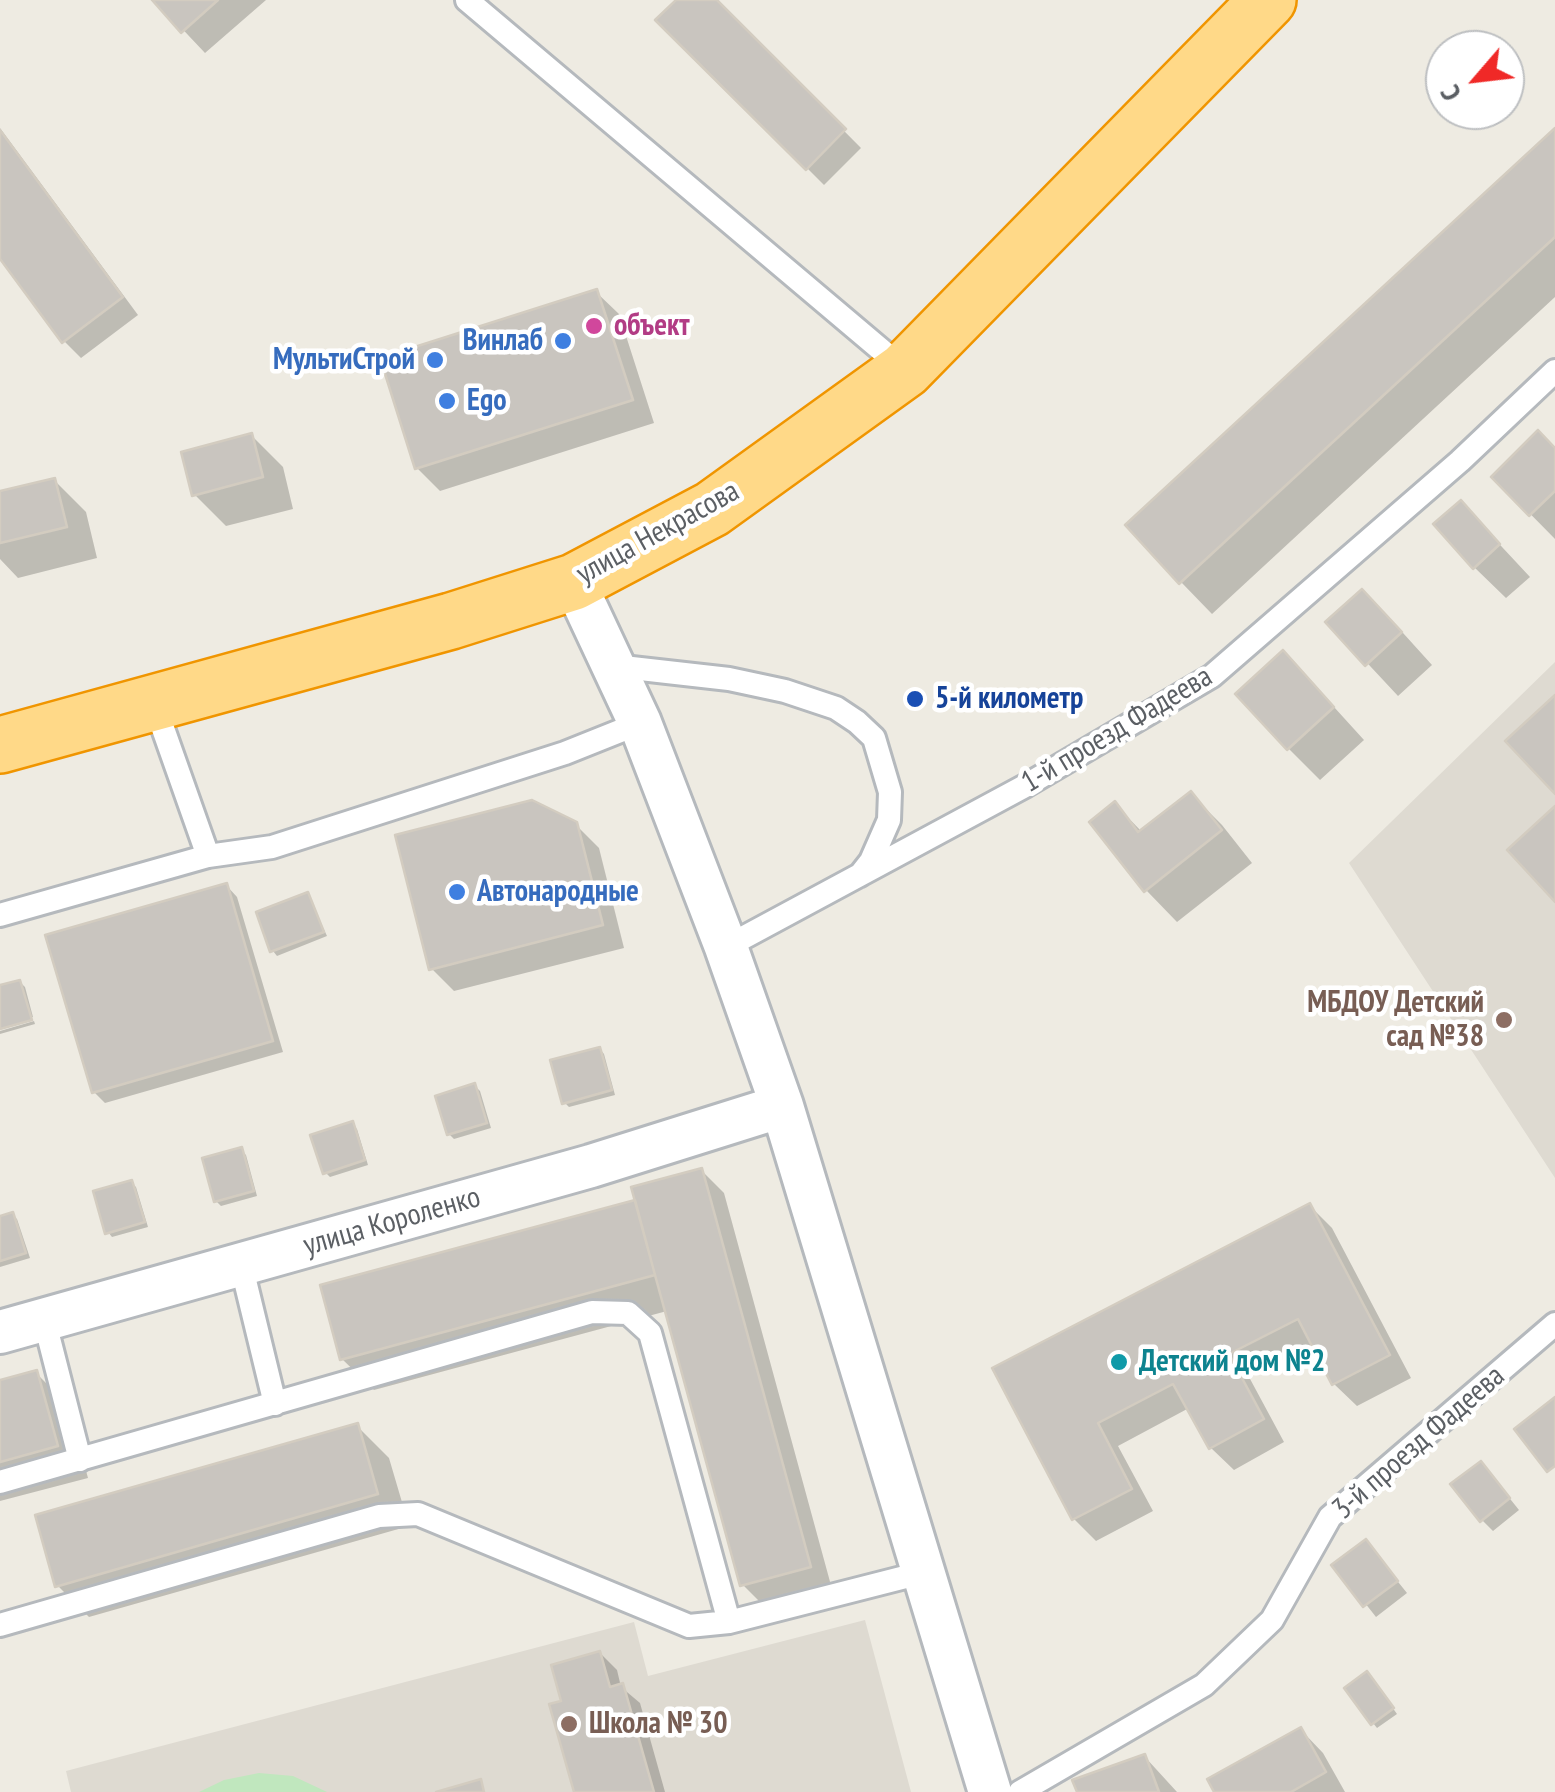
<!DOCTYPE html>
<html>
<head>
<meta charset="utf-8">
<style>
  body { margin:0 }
  #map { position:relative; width:1555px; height:1792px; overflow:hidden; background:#eeebe2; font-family:"PT Sans Narrow",sans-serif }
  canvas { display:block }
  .north { position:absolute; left:1425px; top:30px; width:100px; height:100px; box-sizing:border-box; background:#fff; border:2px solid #bdbfc1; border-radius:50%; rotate:242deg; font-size:28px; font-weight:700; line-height:40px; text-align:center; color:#5b5f64 }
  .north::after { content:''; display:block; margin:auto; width:35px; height:45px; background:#f02927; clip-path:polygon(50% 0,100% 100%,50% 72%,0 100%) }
</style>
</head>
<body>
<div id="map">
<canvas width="1555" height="1792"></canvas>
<div class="north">С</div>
</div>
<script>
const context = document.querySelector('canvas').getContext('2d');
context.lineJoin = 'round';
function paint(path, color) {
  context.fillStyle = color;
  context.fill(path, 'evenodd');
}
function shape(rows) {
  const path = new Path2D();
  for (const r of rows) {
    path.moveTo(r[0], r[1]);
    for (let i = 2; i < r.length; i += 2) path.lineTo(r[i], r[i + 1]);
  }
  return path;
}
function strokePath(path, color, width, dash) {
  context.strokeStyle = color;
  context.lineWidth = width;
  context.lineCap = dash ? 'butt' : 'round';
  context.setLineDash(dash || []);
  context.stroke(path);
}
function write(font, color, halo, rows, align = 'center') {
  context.font = font + ' "PT Sans Narrow",sans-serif';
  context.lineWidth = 9;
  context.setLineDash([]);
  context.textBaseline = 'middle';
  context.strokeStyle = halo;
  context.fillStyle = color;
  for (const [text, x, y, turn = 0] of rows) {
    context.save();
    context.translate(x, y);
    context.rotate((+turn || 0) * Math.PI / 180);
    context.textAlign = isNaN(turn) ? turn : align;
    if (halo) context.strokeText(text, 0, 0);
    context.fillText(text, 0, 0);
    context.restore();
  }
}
const education = shape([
  [1555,662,1555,1178,1349,863],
  [865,1620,911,1792,71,1792,66,1771,634,1622,648,1676]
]);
const green = shape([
  [259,1773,293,1776,327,1792,199,1792,224,1780]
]);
const shadow = shape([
  [155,0,266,0,205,53],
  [679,0,714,0,861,148,824,185,659,20],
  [0,128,138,315,81,358,64,341,0,255],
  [1555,132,1555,297,1212,614,1181,582],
  [596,292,619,314,654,423,440,491,417,468],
  [251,435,283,467,293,509,226,526,195,495],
  [1555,451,1555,539,1494,477],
  [55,481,86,512,97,558,18,578,0,559,0,494],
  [1461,503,1530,577,1506,598,1474,567],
  [1329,622,1394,623,1432,665,1398,696],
  [1314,685,1364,740,1320,780,1288,748],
  [1191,794,1222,825,1252,863,1177,922,1146,890,1115,804,1142,832],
  [575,824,599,848,624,948,454,991,432,969],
  [226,885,237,897,283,1052,105,1103,94,1092],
  [308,895,327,936,277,956,273,951],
  [20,982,25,987,33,1017,0,1026,0,988],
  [34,1021,35,1024,0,1034,0,1031],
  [600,1049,604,1054,615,1095,569,1107,564,1102],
  [475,1086,480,1091,491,1128,454,1139,449,1134],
  [352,1124,357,1129,368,1165,330,1177,325,1172],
  [241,1150,246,1155,257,1196,221,1206,216,1201],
  [701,1170,724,1193,832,1589,765,1607,743,1585,667,1311,374,1390,342,1359],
  [131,1182,136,1187,148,1227,112,1237,108,1232],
  [1310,1206,1332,1228,1411,1378,1357,1406,1334,1384,1314,1344,1249,1377,1284,1442,1234,1470,1211,1448,1189,1408,1118,1446,1153,1511,1096,1541,1074,1519,996,1369],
  [12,1215,17,1219,30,1258,0,1267,0,1218],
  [36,1373,68,1405,88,1478,0,1501,0,1383],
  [357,1426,389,1458,409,1526,89,1617,57,1585],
  [1491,1475,1519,1510,1493,1531,1482,1520],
  [1366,1542,1407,1593,1376,1617,1335,1565],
  [600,1653,617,1670,621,1687,640,1703,665,1792,577,1792,564,1702],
  [1372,1679,1397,1714,1377,1728,1373,1723],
  [1301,1730,1323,1753,1345,1792,1217,1792],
  [1145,1757,1177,1792,1079,1792]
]);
const building = shape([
  [152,0,218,0,181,33,152,0],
  [676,0,717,0,846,129,806,170,655,20,676,0],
  [1555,128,1555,237,1179,584,1125,525,1555,128],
  [0,130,123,297,62,343,0,259,0,130],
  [597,289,633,400,415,469,380,358,597,289],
  [1538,430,1555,448,1555,491,1529,516,1491,477,1538,430],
  [252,433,263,477,192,496,181,452,252,433],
  [55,478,67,527,0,543,0,491,55,478],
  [1461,500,1500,544,1473,569,1433,524,1461,500],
  [1362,589,1402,632,1365,666,1325,622,1362,589],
  [1283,650,1334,707,1287,750,1235,694,1283,650],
  [1555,695,1555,794,1505,741,1555,695],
  [1191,791,1222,830,1144,892,1089,822,1115,801,1138,832,1191,791],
  [532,800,577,822,603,925,429,970,395,835,532,800],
  [1555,806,1555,902,1507,850,1555,806],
  [227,883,273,1041,92,1093,45,935,227,883],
  [308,892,324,932,270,952,256,912,308,892],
  [20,980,32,1020,0,1029,0,985,20,980],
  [600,1047,612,1090,562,1104,550,1060,600,1047],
  [475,1083,487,1123,447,1135,435,1096,475,1083],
  [353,1121,365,1160,323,1174,310,1135,353,1121],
  [242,1147,254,1191,214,1202,202,1158,242,1147],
  [702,1168,811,1567,740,1586,631,1187,702,1168],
  [132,1180,145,1222,105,1234,93,1191,132,1180],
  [635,1200,655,1275,340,1360,320,1285,635,1200],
  [1310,1203,1390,1355,1332,1385,1298,1319,1229,1354,1264,1419,1209,1449,1173,1384,1098,1423,1132,1489,1072,1520,992,1368,1310,1203],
  [13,1212,26,1253,0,1261,0,1216,13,1212],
  [37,1370,58,1446,0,1462,0,1380,37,1370],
  [1555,1397,1555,1466,1547,1472,1514,1429,1555,1397],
  [358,1423,378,1494,55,1587,35,1515,358,1423],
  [1481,1461,1510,1498,1480,1522,1450,1484,1481,1461],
  [1366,1539,1398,1581,1363,1607,1331,1565,1366,1539],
  [600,1651,610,1687,623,1683,654,1792,574,1792,549,1704,561,1701,551,1665,600,1651],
  [1367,1671,1394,1708,1371,1725,1344,1688,1367,1671],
  [1301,1727,1326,1772,1291,1792,1214,1792,1207,1779,1301,1727],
  [1145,1754,1159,1792,1077,1792,1072,1780,1145,1754],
  [481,1779,484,1792,436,1792,481,1779]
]);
const lane = shape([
  [467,0,905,370],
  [614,666,729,679,785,691,836,708,857,722,874,738,890,792,889,820,871,861,860,875],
  [154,703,208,856],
  [0,915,208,856,272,847,565,753,640,723],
  [726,947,1025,786,1212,676,1460,461,1555,371],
  [241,1264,275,1404],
  [44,1319,80,1460],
  [0,1482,592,1312,628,1313,650,1333,729,1622],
  [0,1625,379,1516,418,1514,689,1626,729,1622,921,1573],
  [1020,1792,1204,1685,1272,1620,1330,1517,1555,1324]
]);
const street = shape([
  [574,582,640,723,726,947,782,1106,990,1792],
  [0,1332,591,1166,782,1106]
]);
const highway = shape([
  [0,745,451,621,574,582,712,509,905,370,1268,0]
]);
const markers = [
  [594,326,10,"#d1479c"],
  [563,341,10,"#3f7fe0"],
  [435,360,10,"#3f7fe0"],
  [447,401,10,"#3f7fe0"],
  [915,699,10,"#1a4fb4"],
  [457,892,10,"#3f7fe0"],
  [1504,1020,10,"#8d6e63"],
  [1119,1362,10,"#0f9aa8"],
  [569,1724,10,"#8d6e63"]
];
const hotelNames = [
  ["объект",614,326]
];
const shopNames = [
  ["Винлаб",543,341],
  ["МультиСтрой",415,360],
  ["Ego",467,401,"left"],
  ["Автонародные",477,892,"left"]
];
const streetNames = [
  ["улица Некрасова",658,533,-29],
  ["1-й проезд Фадеева",1117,730,-31],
  ["улица Короленко",392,1222,-16],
  ["3-й проезд Фадеева",1419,1443,-41]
];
const transitNames = [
  ["5-й километр",935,699]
];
const educationNames = [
  ["МБДОУ Детский",1484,1003],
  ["сад №38",1484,1037],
  ["Школа № 30",589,1724,"left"]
];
const cultureNames = [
  ["Детский дом №2",1139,1362]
];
paint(education, '#dedad1');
paint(green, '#c0e7be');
paint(shadow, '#0003');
paint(building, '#c9c5bf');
strokePath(building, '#d3ccc0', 2.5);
strokePath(lane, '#b5b9bd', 28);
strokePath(street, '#b5b9bd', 48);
strokePath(highway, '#f09500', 60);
strokePath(lane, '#fff', 22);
strokePath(street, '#fff', 42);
strokePath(highway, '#ffd988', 55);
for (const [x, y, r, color] of markers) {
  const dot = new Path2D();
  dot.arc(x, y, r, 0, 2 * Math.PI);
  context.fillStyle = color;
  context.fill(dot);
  strokePath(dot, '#fff', 4);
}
write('bold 30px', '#b23c85', '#fff', hotelNames, 'left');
write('bold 30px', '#366cbe', '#fff', shopNames, 'right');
write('30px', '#5b5f64', '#fff', streetNames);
write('bold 30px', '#164399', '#fff', transitNames, 'left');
write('bold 30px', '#785e54', '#fff', educationNames, 'right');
write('bold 30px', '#0d838f', '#fff', cultureNames, 'left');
</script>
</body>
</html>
